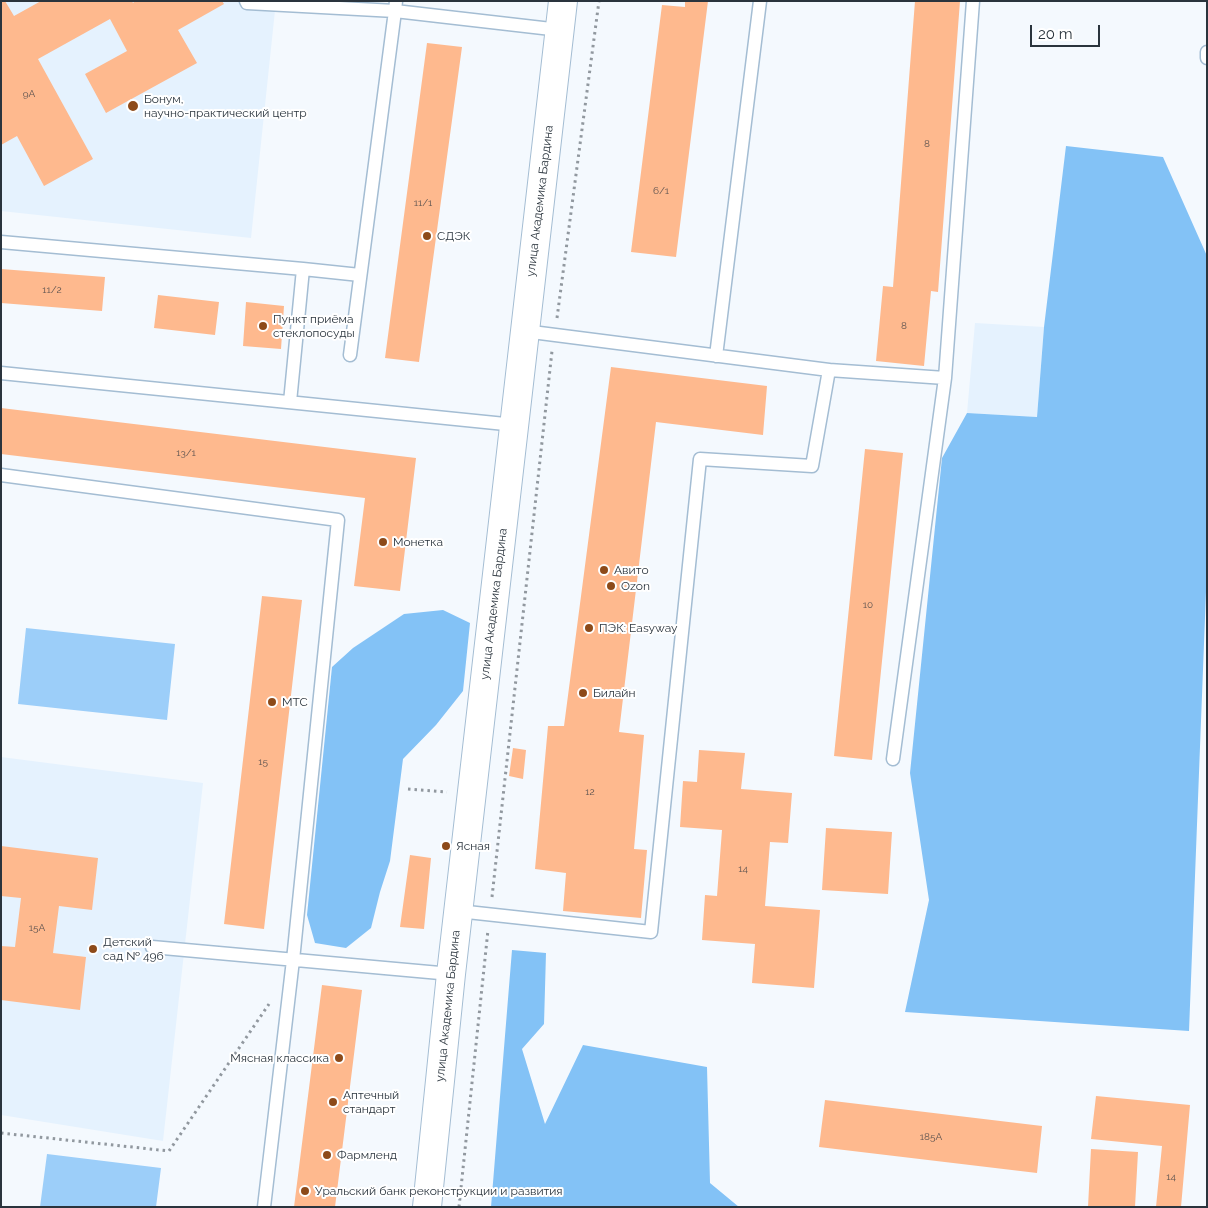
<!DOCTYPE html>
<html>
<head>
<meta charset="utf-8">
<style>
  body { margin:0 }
  #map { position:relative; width:1208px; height:1208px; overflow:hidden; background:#f4f9fe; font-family:Raleway,sans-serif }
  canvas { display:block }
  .frame { position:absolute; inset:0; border:2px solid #2a343d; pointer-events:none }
  .scale { position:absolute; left:1030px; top:25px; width:70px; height:22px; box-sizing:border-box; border:2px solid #2a343d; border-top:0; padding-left:6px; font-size:15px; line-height:18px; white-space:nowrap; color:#2a343d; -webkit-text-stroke:4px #fff; paint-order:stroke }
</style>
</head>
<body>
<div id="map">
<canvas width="1208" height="1208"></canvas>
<div class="frame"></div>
<div class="scale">20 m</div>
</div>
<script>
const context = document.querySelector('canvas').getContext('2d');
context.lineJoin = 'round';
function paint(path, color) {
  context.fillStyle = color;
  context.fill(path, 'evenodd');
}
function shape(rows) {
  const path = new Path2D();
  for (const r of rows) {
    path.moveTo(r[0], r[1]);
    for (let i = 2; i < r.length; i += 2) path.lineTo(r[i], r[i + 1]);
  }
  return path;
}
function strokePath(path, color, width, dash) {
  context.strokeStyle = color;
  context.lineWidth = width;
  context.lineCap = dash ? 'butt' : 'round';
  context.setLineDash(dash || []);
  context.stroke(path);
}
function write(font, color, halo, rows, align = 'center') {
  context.font = font + ' Raleway,sans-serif';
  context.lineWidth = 4;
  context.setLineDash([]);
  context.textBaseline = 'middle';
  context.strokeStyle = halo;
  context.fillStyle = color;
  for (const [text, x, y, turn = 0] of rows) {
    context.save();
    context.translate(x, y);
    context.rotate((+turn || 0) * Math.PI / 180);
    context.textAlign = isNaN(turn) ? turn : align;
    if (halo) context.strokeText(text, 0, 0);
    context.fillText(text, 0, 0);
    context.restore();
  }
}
const built = shape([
  [1,1,276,1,251,238,1,211],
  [975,323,1044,327,1037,417,967,413],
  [1,757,203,783,163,1141,1,1115]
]);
const green = shape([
  [26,628,175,644,167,720,18,704],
  [47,1154,161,1168,156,1207,40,1207]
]);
const forest = shape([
  [1066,146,1163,157,1207,256,1207,566,1189,1031,905,1012,929,900,910,773,942,458,967,413,1037,417,1044,327],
  [443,610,470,623,463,691,436,725,403,759,390,861,380,892,371,928,346,948,315,943,307,915,332,667,353,648,404,614],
  [512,950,546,953,544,1024,522,1049,545,1124,583,1045,707,1067,710,1183,739,1207,491,1207]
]);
const building = shape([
  [1,1,5,1,14,16,41,1,132,1,133,3,135,1,222,1,224,4,178,30,197,63,106,113,85,74,127,51,110,19,38,59,93,159,44,186,17,136,1,145],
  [685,1,708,1,676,257,631,252,662,5,685,7],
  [915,1,960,1,938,292,931,291,924,366,876,361,883,286,893,287],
  [427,43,462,47,419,362,385,358],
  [1,269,105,277,102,311,1,303],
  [158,295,219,302,215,335,154,328],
  [246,302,284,306,281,349,243,346],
  [611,367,767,386,763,435,656,422,619,732,644,735,634,849,647,850,641,918,563,911,566,873,535,869,548,726,564,726],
  [1,408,416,458,400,591,354,586,365,498,1,454],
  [865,449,903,453,872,760,834,756],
  [262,596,302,600,264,929,224,924],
  [513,748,526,750,523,779,509,776],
  [699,750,745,753,741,789,792,793,788,843,770,842,765,906,820,910,814,988,752,983,755,944,702,940,705,895,717,896,722,830,680,827,683,781,697,782],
  [826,828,892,832,888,894,822,890],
  [1,846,98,858,92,910,59,906,53,953,86,957,80,1010,1,1000,1,946,15,947,21,898,1,896],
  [410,855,431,858,424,929,400,927],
  [322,985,362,990,335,1207,294,1207],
  [1096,1096,1190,1105,1181,1207,1156,1207,1162,1146,1091,1139],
  [825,1100,1042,1126,1037,1173,819,1147],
  [1091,1149,1138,1152,1135,1207,1088,1207]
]);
const path = shape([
  [557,318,599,1],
  [408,789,447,792],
  [492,897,552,351],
  [1,1133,169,1151,269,1004],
  [459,1207,488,930]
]);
const service = shape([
  [246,1,247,3,395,11,396,1],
  [1207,52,1207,58],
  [1,242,303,269,290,402],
  [303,269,360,275],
  [524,331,829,370,945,378,973,1],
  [350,355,395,11,560,30],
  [716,356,760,1],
  [1,373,515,425],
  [1,475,338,520,293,960,264,1207],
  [893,759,945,378],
  [458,911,651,932,700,459,812,466,829,370],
  [152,947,451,974]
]);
const tertiary = shape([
  [427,1207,451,974,563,1]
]);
const markers = [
  [133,106,6,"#8d4a19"],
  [427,236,5,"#8d4a19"],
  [263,326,5,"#8d4a19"],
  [383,542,5,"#8d4a19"],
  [604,570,5,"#8d4a19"],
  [611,586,5,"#8d4a19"],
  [589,628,5,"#8d4a19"],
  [583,693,5,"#8d4a19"],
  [272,702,5,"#8d4a19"],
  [446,846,5,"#8d4a19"],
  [93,949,5,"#8d4a19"],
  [339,1058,5,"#8d4a19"],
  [333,1102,5,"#8d4a19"],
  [327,1155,5,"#8d4a19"],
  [305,1191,5,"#8d4a19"]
];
const numberNames = [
  ["9А",29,94],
  ["8",927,144],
  ["6/1",661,191],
  ["11/1",423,203],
  ["11/2",52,290],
  ["8",904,326],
  ["13/1",186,453],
  ["10",868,605],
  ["15",263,762],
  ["12",590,792],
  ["14",743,869],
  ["15А",37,928],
  ["185А",931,1137],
  ["14",1171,1177]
];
const poiNames = [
  ["Бонум,",144,99],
  ["научно-практический центр",144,113],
  ["СДЭК",437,236],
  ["Пункт приёма",273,319],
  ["стеклопосуды",273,333],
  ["Монетка",393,542],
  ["Авито",614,570],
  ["Ozon",621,586],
  ["ПЭК: Easyway",599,628],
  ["Билайн",593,693],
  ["МТС",282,702],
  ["Ясная",456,846],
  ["Детский",103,942],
  ["сад № 496",103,956],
  ["Мясная классика",329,1058,"right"],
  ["Аптечный",343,1095],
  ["стандарт",343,1109],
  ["Фармленд",337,1155],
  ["Уральский банк реконструкции и развития",315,1191]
];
const streetNames = [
  ["улица Академика Бардина",540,201,-83],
  ["улица Академика Бардина",494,604,-83],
  ["улица Академика Бардина",448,1006,-84]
];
paint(built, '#e5f2fe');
paint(green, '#9ccef9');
paint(forest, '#83c2f6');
paint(building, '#feb98e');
strokePath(service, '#a4bdd3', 15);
strokePath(tertiary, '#a4bdd3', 30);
strokePath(path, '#91989f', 3, [2.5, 4]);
strokePath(service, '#fff', 12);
strokePath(tertiary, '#fff', 28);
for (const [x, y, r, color] of markers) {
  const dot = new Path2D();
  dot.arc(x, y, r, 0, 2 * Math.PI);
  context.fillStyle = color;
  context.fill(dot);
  strokePath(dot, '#fff', 2);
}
write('10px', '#5f5551', null, numberNames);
write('12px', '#2a343d', '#fff', poiNames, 'left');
write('12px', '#2a343d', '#fff', streetNames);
</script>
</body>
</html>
